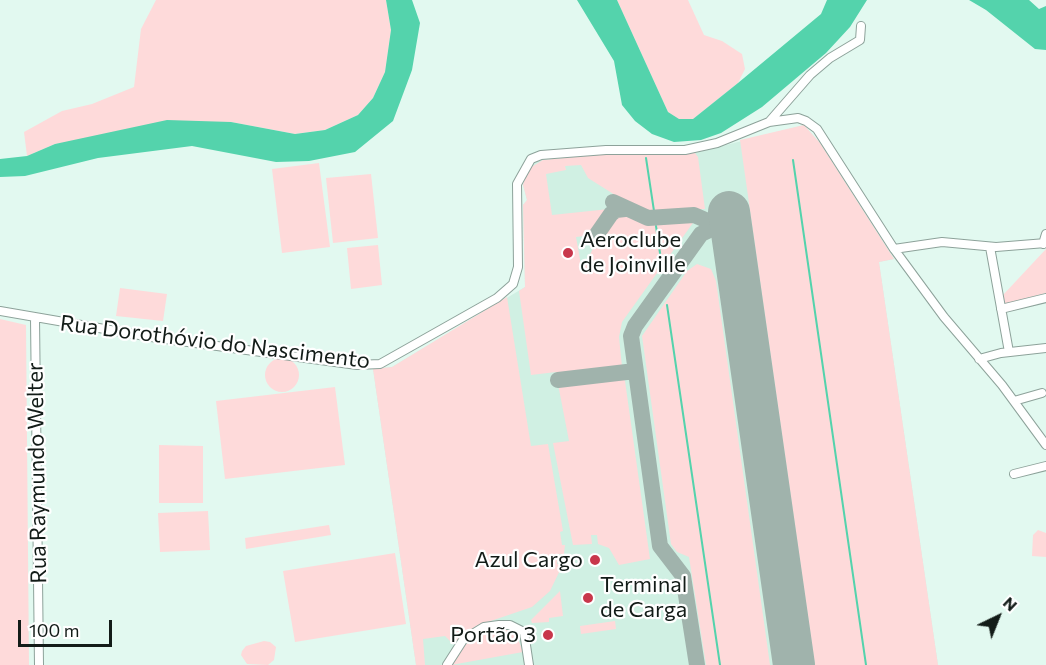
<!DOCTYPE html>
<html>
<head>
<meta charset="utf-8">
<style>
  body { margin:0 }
  #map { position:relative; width:1046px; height:665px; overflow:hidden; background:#e2f9f0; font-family:Commissioner,sans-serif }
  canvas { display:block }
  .north { position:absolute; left:968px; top:587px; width:60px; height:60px; -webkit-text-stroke:4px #fff; paint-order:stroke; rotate:43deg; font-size:16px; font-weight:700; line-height:24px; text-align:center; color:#131c18 }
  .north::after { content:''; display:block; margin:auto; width:21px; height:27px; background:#131c18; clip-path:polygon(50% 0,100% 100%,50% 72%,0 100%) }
  .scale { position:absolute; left:18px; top:620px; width:94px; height:27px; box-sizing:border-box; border:3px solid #131c18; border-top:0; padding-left:8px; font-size:18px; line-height:21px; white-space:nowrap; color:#131c18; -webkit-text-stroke:4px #fff; paint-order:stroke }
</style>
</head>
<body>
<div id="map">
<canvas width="1046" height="665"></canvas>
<div class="north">N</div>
<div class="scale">100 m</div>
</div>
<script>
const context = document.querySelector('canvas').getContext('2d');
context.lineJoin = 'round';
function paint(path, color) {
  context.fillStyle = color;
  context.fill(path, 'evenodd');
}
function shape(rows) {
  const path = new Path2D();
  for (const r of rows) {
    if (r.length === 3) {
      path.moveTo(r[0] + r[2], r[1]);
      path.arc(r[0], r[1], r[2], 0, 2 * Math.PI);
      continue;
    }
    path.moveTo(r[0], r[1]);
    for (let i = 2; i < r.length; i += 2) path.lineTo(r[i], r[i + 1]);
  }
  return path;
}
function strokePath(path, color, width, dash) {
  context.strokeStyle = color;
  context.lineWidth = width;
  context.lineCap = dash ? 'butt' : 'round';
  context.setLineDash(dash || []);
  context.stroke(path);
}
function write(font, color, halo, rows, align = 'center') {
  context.font = font + ' Commissioner,sans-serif';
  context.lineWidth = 4.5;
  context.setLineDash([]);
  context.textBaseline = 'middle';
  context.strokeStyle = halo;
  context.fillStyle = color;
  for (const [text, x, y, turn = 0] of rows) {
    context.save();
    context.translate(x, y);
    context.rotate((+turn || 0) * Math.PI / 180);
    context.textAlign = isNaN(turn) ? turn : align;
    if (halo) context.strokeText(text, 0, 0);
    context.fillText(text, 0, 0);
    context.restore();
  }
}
const built = shape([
  [804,125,820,143,894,259,879,262,938,665,416,665,373,369,392,367,525,287,523,205,527,200,523,185,534,163,538,161,615,153,695,153]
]);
const green = shape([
  [156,0,386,0,391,30,385,72,373,98,358,115,325,130,295,134,231,122,55,144,27,156,24,132,62,111,92,104,134,87,141,29],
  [617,0,688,0,704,35,722,41,742,54,745,69,738,83,693,119,678,119,668,112],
  [804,125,820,143,894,259,879,262,938,665,815,665,740,140],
  [615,153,695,153,698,157,705,209,642,212,588,178,581,165,565,166,566,170,546,174,552,215,609,209,593,235,576,237,581,265,586,264,597,239,616,214,626,214,651,223,695,220,622,322,619,337,622,367,557,377,556,372,531,375,519,291,525,287,523,205,527,200,523,185,528,169,543,160],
  [319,163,330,247,282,253,272,169],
  [371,174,378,238,333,243,326,178],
  [378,245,382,285,351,289,347,248],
  [1046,249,1046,293,1005,304,1003,295],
  [697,264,711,269,716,281,770,665,706,665,689,557,677,552,671,544,642,336,687,271],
  [120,288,167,294,163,321,116,316],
  [507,297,531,446,548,444,563,531,560,532,562,545,565,545,564,554,558,554,557,564,563,564,550,591,532,607,476,626,453,644,445,636,423,639,425,665,416,665,373,369,392,367],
  [0,319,26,325,29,665,0,665],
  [282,375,17],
  [621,376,625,381,650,559,619,565,609,548,598,544,597,535,591,535,592,544,573,545,553,443,569,441,558,384],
  [335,387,345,465,225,479,216,401],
  [159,445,203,446,203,503,159,503],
  [208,511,210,550,160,552,158,513],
  [329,525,331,535,246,549,245,538],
  [1038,530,1046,533,1046,557,1032,556,1033,535],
  [395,553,406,624,295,642,283,571],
  [560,591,563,616,549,618,549,622,532,623,531,620],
  [615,621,616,629,581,634,580,626],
  [497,629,515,631,523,652,451,665,459,650,471,640,483,633],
  [264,641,270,642,276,647,274,660,268,665,247,664,241,655,242,651,246,646]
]);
const water = shape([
  [386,0,412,0,420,23,412,70,393,121,355,152,309,161,276,162,192,146,98,158,25,176,0,177,0,159,27,156,55,144,167,120,231,122,295,134,325,130,358,115,373,98,385,72,391,30],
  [577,0,617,0,668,112,679,119,693,119,738,83,821,14,827,0,867,0,850,27,826,53,762,107,721,133,701,140,674,142,652,134,635,121,622,105,614,61],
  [969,0,1029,0,1039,9,1046,6,1046,50,1035,49,986,10]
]);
const stream = shape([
  [646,158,654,211],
  [793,160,866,665],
  [656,226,661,260],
  [667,305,720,665]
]);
const taxiway = shape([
  [613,202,648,218,694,215,724,228],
  [595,237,611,214,616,210,625,209],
  [558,380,635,371],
  [697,665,683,576,660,546,631,336,635,326,701,234,718,226,730,233,733,241]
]);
const runway = shape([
  [729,212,794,665]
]);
const minor = shape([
  [769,122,810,75,830,58,860,40,861,26],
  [1043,244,1046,234],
  [990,247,1009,352],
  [894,249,942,242,996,247,1046,243],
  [1001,309,1046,298],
  [0,311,151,337,357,365,380,364,497,298,513,284,518,267,517,184,531,159,541,155,606,150,685,150,717,143,769,122,798,118,806,121,817,129,894,249,944,317,1002,385,1046,445],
  [35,318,39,665],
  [979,359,1001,353,1046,348],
  [1014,401,1042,393],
  [1014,474,1046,466],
  [447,665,463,640,484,627,499,625,510,625,524,632,529,665]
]);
const markers = [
  [568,253,6,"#c8374b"],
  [595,560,6,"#c8374b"],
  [588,598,6,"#c8374b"],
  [548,635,6,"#c8374b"]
];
const poiNames = [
  ["Aeroclube",580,240],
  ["de Joinville",580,265],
  ["Azul Cargo",583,560,"right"],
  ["Terminal",600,585],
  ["de Carga",600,610],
  ["Portão 3",536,635,"right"]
];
const streetNames = [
  ["Rua Dorothóvio do Nascimento",215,342,7],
  ["Rua Raymundo Welter",37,473,-91]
];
paint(built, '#d0f0e3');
paint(green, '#fedada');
paint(water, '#54d3ac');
strokePath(stream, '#54d3ac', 2);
strokePath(taxiway, '#a0b3ac', 16);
strokePath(runway, '#a0b3ac', 42);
strokePath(minor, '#8da29a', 10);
strokePath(minor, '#fff', 8);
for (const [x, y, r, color] of markers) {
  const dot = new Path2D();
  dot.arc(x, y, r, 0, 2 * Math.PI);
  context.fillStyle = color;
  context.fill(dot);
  strokePath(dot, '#fff', 2);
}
write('22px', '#131c18', '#fff', poiNames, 'left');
write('22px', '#131c18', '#fff', streetNames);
</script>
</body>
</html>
